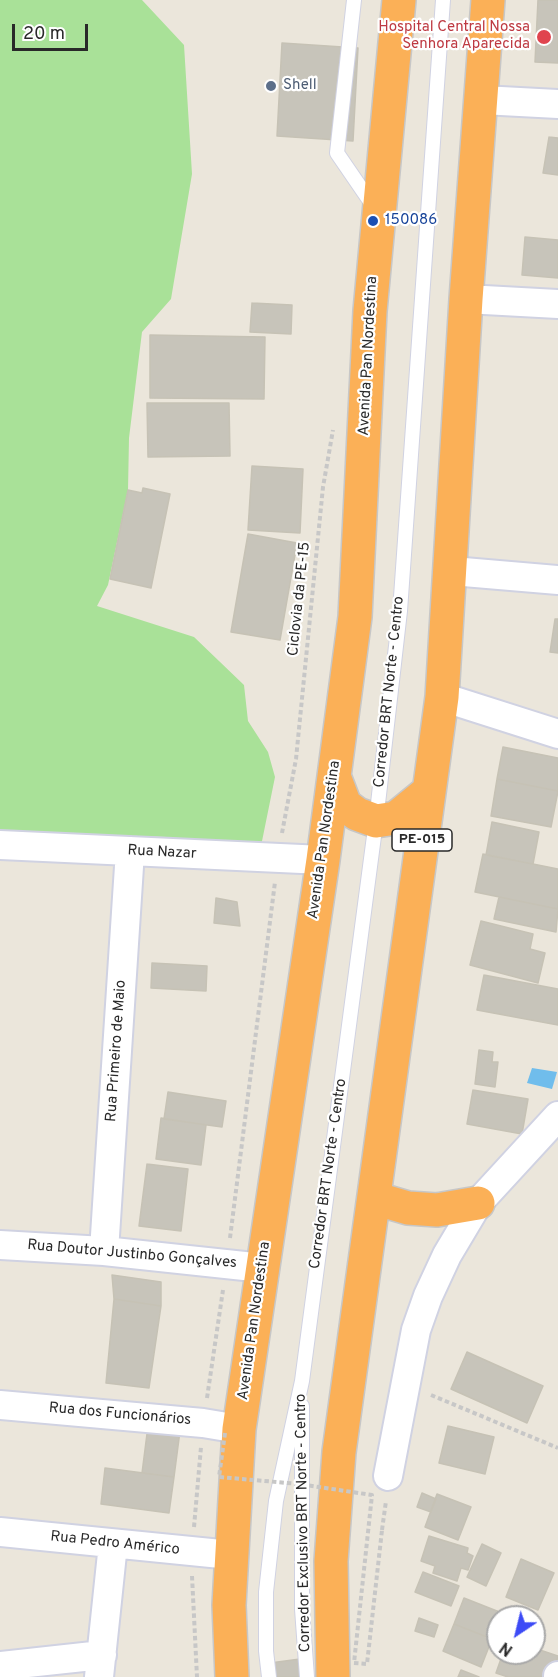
<!DOCTYPE html>
<html>
<head>
<meta charset="utf-8">
<style>
  body { margin:0 }
  #map { position:relative; width:558px; height:1677px; overflow:hidden; background:#ebe6db; font-family:Overpass,sans-serif }
  canvas { display:block }
  .north { position:absolute; left:486px; top:1605px; width:60px; height:60px; box-sizing:border-box; background:#fff; border:2px solid #a9a9a9; border-radius:50%; rotate:215deg; font-size:16px; font-weight:700; line-height:24px; text-align:center; color:#292929 }
  .north::after { content:''; display:block; margin:auto; width:21px; height:27px; background:#3d4bf6; clip-path:polygon(50% 0,100% 100%,50% 72%,0 100%) }
  .scale { position:absolute; left:12px; top:24px; width:76px; height:27px; box-sizing:border-box; border:3px solid #292929; border-top:0; padding-left:8px; font-size:18px; line-height:21px; white-space:nowrap; color:#292929; -webkit-text-stroke:4px #fff; paint-order:stroke }
</style>
</head>
<body>
<div id="map">
<canvas width="558" height="1677"></canvas>
<div class="north">N</div>
<div class="scale">20 m</div>
</div>
<script>
const context = document.querySelector('canvas').getContext('2d');
context.lineJoin = 'round';
function paint(path, color) {
  context.fillStyle = color;
  context.fill(path, 'evenodd');
}
function shape(rows) {
  const path = new Path2D();
  for (const r of rows) {
    path.moveTo(r[0], r[1]);
    for (let i = 2; i < r.length; i += 2) path.lineTo(r[i], r[i + 1]);
  }
  return path;
}
function strokePath(path, color, width, dash) {
  context.strokeStyle = color;
  context.lineWidth = width;
  context.lineCap = dash ? 'butt' : 'round';
  context.setLineDash(dash || []);
  context.stroke(path);
}
function write(font, color, halo, rows, align = 'center') {
  context.font = font + ' Overpass,sans-serif';
  context.lineWidth = 4.5;
  context.setLineDash([]);
  context.textBaseline = 'middle';
  context.strokeStyle = halo;
  context.fillStyle = color;
  for (const [text, x, y, turn = 0] of rows) {
    context.save();
    context.translate(x, y);
    context.rotate((+turn || 0) * Math.PI / 180);
    context.textAlign = isNaN(turn) ? turn : align;
    if (halo) context.strokeText(text, 0, 0);
    context.fillText(text, 0, 0);
    context.restore();
  }
}
const green = shape([
  [0,0,142,0,184,45,192,174,171,299,142,332,129,438,128,490,108,585,97,606,194,637,244,685,248,721,268,752,275,777,260,851,166,837,0,831]
]);
const water = shape([
  [532,1068,557,1072,552,1089,527,1083]
]);
const building = shape([
  [538,0,558,0,558,63,535,62,538,0],
  [282,43,358,48,353,141,277,136,282,43],
  [549,137,558,138,558,175,543,173,549,137],
  [525,237,558,240,558,278,522,275,525,237],
  [252,303,292,305,291,334,250,332,252,303],
  [150,335,265,337,264,399,150,398,150,335],
  [147,403,229,403,230,456,148,457,147,403],
  [252,466,303,469,300,533,248,530,252,466],
  [143,488,170,494,151,588,110,579,128,490,142,493,143,488],
  [248,534,297,543,280,640,231,632,248,534],
  [555,619,558,619,558,653,550,652,555,619],
  [503,747,558,758,558,791,497,779,503,747],
  [497,779,558,791,551,827,491,816,497,779],
  [492,822,539,832,533,864,486,855,492,822],
  [483,854,558,869,558,909,475,892,483,854],
  [499,897,558,909,556,932,494,919,499,897],
  [216,898,237,902,240,926,214,923,216,898],
  [481,921,533,934,530,949,545,953,538,983,470,965,481,921],
  [152,963,207,966,206,991,151,988,152,963],
  [484,975,558,989,558,1025,477,1010,484,975],
  [479,1050,493,1052,492,1062,498,1062,495,1087,475,1084,479,1050],
  [473,1090,528,1099,522,1134,467,1124,473,1090],
  [168,1092,226,1101,222,1127,164,1119,168,1092],
  [161,1118,206,1125,201,1165,156,1159,161,1118],
  [147,1164,188,1169,181,1231,139,1226,147,1164],
  [112,1275,161,1282,161,1306,114,1299,112,1275],
  [114,1299,161,1306,149,1388,106,1383,114,1299],
  [467,1352,543,1386,527,1423,451,1389,467,1352],
  [148,1426,180,1431,174,1477,142,1473,148,1426],
  [448,1426,494,1437,485,1474,439,1463,448,1426],
  [105,1468,174,1477,169,1513,101,1504,105,1468],
  [422,1493,436,1499,431,1512,417,1507,422,1493],
  [437,1494,471,1507,458,1540,425,1527,437,1494],
  [429,1536,468,1548,467,1553,473,1556,468,1570,461,1568,457,1581,433,1573,435,1566,421,1561,429,1536],
  [482,1544,501,1553,486,1586,467,1577,482,1544],
  [521,1559,554,1573,538,1610,506,1597,521,1559],
  [423,1572,459,1586,451,1606,415,1592,423,1572],
  [464,1598,502,1613,498,1617,492,1639,454,1624,464,1598],
  [419,1618,438,1625,434,1637,415,1631,419,1618],
  [454,1624,492,1639,481,1667,443,1651,454,1624],
  [534,1648,558,1656,553,1677,508,1677,496,1673,503,1653,534,1653,534,1648],
  [300,1659,303,1677,272,1677,270,1663,300,1659],
  [461,1670,479,1677,458,1677,461,1670]
]);
const path = shape([
  [282,833,296,759,323,487,333,430],
  [230,1238,275,882],
  [431,1395,558,1448],
  [207,1398,223,1290],
  [194,1527,201,1447],
  [382,1530,386,1501],
  [192,1576,197,1677]
]);
const lane = shape([
  [354,0,337,153,374,207],
  [302,1406,302,1609,307,1677],
  [269,1677,266,1651,266,1592,276,1501,302,1381,376,821,400,611,443,0]
]);
const street = shape([
  [482,100,558,104],
  [466,299,558,304],
  [452,571,558,580],
  [442,697,558,734],
  [0,845,323,860],
  [0,1245,104,1251,263,1268],
  [104,1251,130,851],
  [0,1405,203,1423,239,1429],
  [388,1476,416,1330,428,1296,447,1255,478,1203,558,1116],
  [0,1532,231,1555],
  [0,1666,102,1655],
  [99,1677,113,1544],
  [558,1677,558,1676]
]);
const highway = shape([
  [334,776,345,805,357,814,376,821,396,818,429,791],
  [374,1198,408,1208,437,1210,478,1203],
  [232,1677,229,1605,239,1429,323,860,355,617,370,311,399,0],
  [333,1677,331,1561,339,1452,442,697,466,299,488,0]
]);
const pathBridge = shape([
  [225,1433,219,1477,299,1484,372,1495,354,1663,367,1664,382,1530]
]);
const markers = [
  [544,37,8,"#e0444e"],
  [271,86,6,"#5c6f8a"],
  [373,221,6,"#1a4fb4"]
];
const shields = [
  [422,840,60]
];
const shieldNames = [
  ["PE-015",422,840]
];
const healthNames = [
  ["Hospital Central Nossa",530,28],
  ["Senhora Aparecida",530,45]
];
const serviceNames = [
  ["Shell",283,86]
];
const transitNames = [
  ["150086",385,221]
];
const streetNames = [
  ["Avenida Pan Nordestina",369,356,-87],
  ["Ciclovia da PE-15",300,599,-84],
  ["Corredor BRT Norte - Centro",390,692,-84],
  ["Avenida Pan Nordestina",325,840,-82],
  ["Rua Nazar",162,853,3],
  ["Rua Primeiro de Maio",117,1051,-86],
  ["Corredor BRT Norte - Centro",329,1174,-82],
  ["Rua Doutor Justinbo Gonçalves",132,1255,5],
  ["Avenida Pan Nordestina",255,1321,-82],
  ["Rua dos Funcionários",120,1415,5],
  ["Corredor Exclusivo BRT Norte - Centro",304,1523,-91],
  ["Rua Pedro Américo",115,1544,6]
];
paint(green, '#a9e198');
paint(water, '#70bdec');
paint(building, '#c7c4ba');
strokePath(building, '#c6c2b5', 1.5);
strokePath(lane, '#d0d2e2', 16);
strokePath(street, '#d0d2e2', 32);
strokePath(highway, '#c7c7c7', 36);
strokePath(path, '#c7c7c7', 4, [4.5, 3]);
strokePath(lane, '#fff', 14);
strokePath(street, '#fff', 28);
strokePath(highway, '#fbb057', 33);
strokePath(pathBridge, '#c7c7c7', 4, [4.5, 3]);
for (const [x, y, r, color] of markers) {
  const dot = new Path2D();
  dot.arc(x, y, r, 0, 2 * Math.PI);
  context.fillStyle = color;
  context.fill(dot);
  strokePath(dot, '#fff', 2);
}
for (const [x, y, w] of shields) {
  const box = new Path2D();
  box.roundRect(x - w / 2, y - 11, w, 22, 4.5);
  context.fillStyle = '#fff';
  context.fill(box);
  strokePath(box, '#292929', 1.5);
}
write('bold 14px', '#292929', null, shieldNames);
write('15px', '#be3a42', '#fff', healthNames, 'right');
write('15px', '#4e5e75', '#fff', serviceNames, 'left');
write('15px', '#164399', '#fff', transitNames, 'left');
write('15px', '#292929', '#fff', streetNames);
</script>
</body>
</html>
